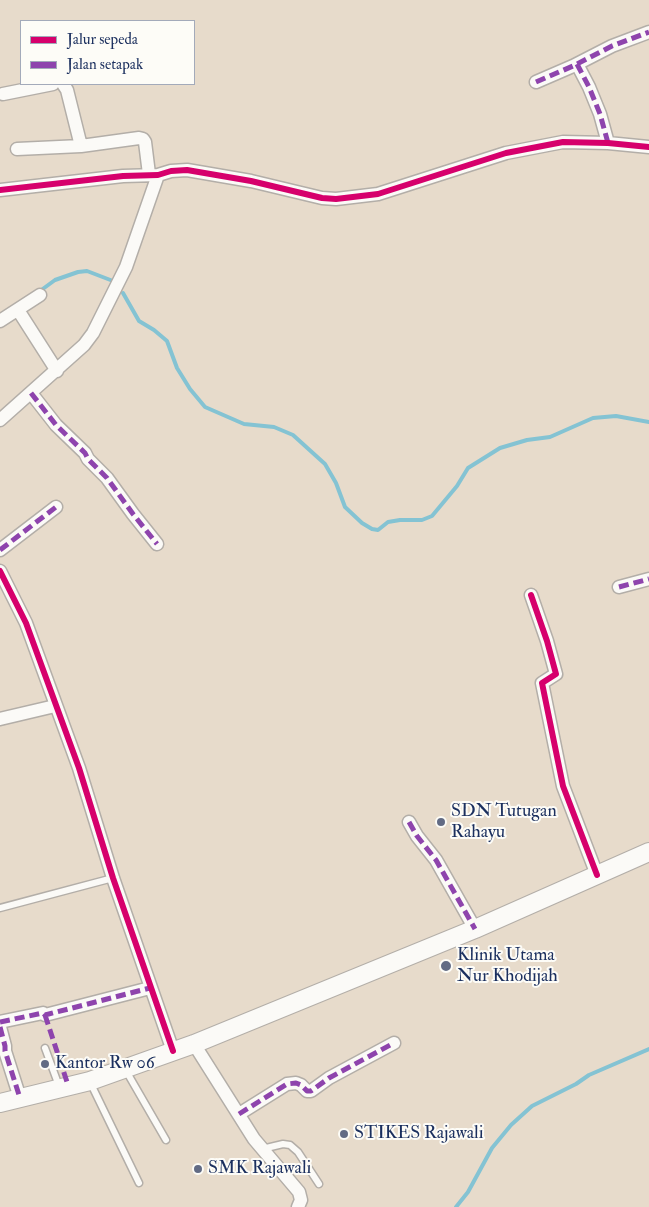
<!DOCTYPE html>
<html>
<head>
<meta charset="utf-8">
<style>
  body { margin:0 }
  #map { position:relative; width:649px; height:1207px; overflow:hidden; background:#e7dbcb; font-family:"IM FELL Double Pica",serif }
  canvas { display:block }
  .legend { position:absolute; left:20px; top:20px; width:175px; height:65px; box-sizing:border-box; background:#fdfcf7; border:1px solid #a3aaba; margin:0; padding:6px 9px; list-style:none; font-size:15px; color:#1b2f5e }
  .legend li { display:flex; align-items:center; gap:10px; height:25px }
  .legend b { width:25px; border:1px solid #a3aaba }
</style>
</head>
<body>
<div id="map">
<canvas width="649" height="1207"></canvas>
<ul class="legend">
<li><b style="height:6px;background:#d6006c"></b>Jalur sepeda</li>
<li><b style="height:6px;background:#8e44ad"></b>Jalan setapak</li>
</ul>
</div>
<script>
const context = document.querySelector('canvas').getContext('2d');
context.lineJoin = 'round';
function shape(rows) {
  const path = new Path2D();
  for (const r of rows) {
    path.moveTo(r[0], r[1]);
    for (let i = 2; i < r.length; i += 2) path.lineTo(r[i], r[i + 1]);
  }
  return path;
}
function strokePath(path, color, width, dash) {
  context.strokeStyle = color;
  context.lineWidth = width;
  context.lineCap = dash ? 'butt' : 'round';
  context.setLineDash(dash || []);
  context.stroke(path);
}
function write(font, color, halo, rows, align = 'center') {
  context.font = font + ' "IM FELL Double Pica",serif';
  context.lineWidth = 4;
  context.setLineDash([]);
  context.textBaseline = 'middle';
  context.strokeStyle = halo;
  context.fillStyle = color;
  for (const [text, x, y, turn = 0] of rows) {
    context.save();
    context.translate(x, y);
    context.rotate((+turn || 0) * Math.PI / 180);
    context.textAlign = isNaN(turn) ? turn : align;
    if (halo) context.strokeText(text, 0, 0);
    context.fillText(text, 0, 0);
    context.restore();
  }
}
const stream = shape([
  [40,291,55,280,78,272,87,271,113,281],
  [123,293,139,321,154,330,167,341,177,368,190,389,205,407,244,424,274,427,293,435,325,464,336,483,345,507,362,523,372,529,378,530,388,522,400,520,422,520,432,516,457,486,468,468,500,448,527,440,550,437,593,418,616,416,649,422],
  [456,1207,468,1192,492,1148,511,1125,532,1106,576,1084,589,1075,649,1049]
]);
const service = shape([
  [0,908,113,878],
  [45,1048,59,1086],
  [125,1069,166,1140],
  [90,1082,139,1183],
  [262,1149,283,1144,290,1145,298,1152,319,1184]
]);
const minor = shape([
  [577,64,589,87,600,114,608,143],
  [536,82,573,66,612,46,649,32],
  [63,84,67,90,81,146],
  [3,94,53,84],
  [17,149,81,146,139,138,143,139,145,142,149,174],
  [0,190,123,176,158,175,171,171,187,170,251,181,322,198,336,199,378,194,506,153,563,142,608,143,649,147],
  [18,310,57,371],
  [0,321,40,295],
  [31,393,56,425,85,453,88,459,107,478,133,514,157,544],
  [0,420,84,345,93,333,126,267,158,175],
  [0,550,56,507],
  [0,571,26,623,79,768,113,878,173,1051],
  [619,587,649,579],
  [531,595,547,641,556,674,542,683,563,786,597,875],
  [0,719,55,706],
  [409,822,417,836,436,860,475,929],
  [0,1022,43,1013,45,1015,150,988],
  [0,1027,5,1046,5,1051,20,1098],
  [194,1044,254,1139,299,1192,301,1200,298,1207],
  [239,1114,287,1084,296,1083,301,1085,307,1091,311,1091,329,1078,394,1043]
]);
const secondary = shape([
  [0,1103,90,1081,194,1044,475,929,649,852]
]);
const quiet = shape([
  [577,64,589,87,600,114,608,143],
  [536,82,573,66,612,46,649,32],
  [31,393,56,425,85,453,88,459,107,478,133,514,157,544],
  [0,550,56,507],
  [619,587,649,579],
  [409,822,417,836,436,860,475,929],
  [45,1015,68,1085],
  [0,1022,43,1013,45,1015,150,988],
  [0,1027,5,1046,5,1051,20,1098],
  [239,1114,287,1084,296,1083,301,1085,307,1091,311,1091,329,1078,394,1043]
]);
const cycleway = shape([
  [0,190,123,176,158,175,171,171,187,170,251,181,322,198,336,199,378,194,506,153,563,142,608,143,649,147],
  [0,571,26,623,79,768,113,878,173,1051],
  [531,595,547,641,556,674,542,683,563,786,597,875]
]);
const markers = [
  [441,822,5,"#626b84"],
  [446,966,6,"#626b84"],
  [45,1064,5,"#626b84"],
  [344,1134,5,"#626b84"],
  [198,1169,5,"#626b84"]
];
const poiNames = [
  ["SDN Tutugan",451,812],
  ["Rahayu",451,833],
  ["Klinik Utama",457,956],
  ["Nur Khodijah",457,977],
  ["Kantor Rw 06",55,1064],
  ["STIKES Rajawali",354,1134],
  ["SMK Rajawali",208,1169]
];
strokePath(stream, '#84c3d3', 4);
strokePath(service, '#b3aea8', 9);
strokePath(minor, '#b3aea8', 15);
strokePath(secondary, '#b3aea8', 20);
strokePath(service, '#fbfaf7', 6);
strokePath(minor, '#fbfaf7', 12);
strokePath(secondary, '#fbfaf7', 18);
strokePath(quiet, '#8e44ad', 5, [10, 5]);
strokePath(cycleway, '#d6006c', 6);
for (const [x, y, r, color] of markers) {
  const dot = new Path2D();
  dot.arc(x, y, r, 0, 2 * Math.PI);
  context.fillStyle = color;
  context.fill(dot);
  strokePath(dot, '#fdfcf7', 2);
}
write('18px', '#1b2f5e', '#fdfcf7', poiNames, 'left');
</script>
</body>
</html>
